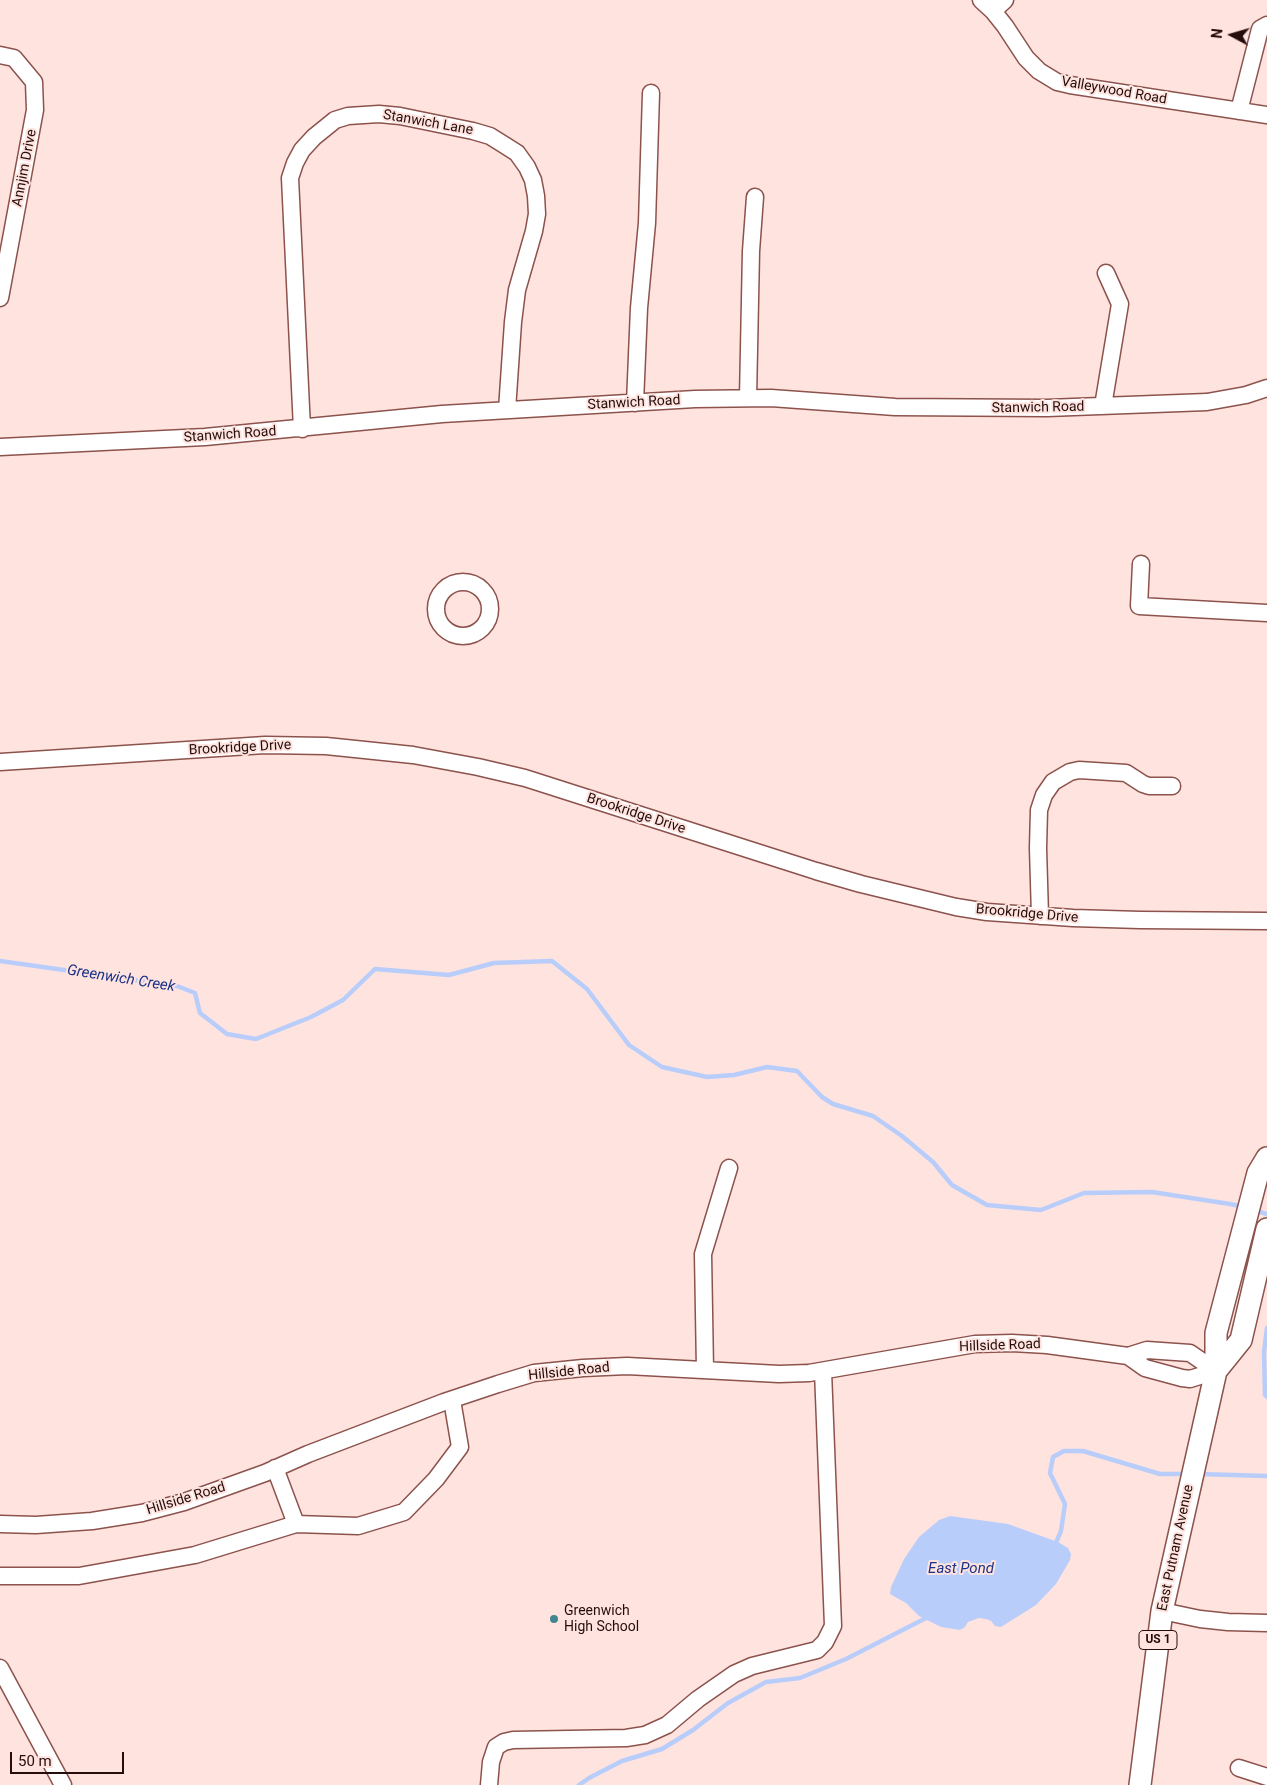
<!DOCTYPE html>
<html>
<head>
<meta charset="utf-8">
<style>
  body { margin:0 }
  #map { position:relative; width:1267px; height:1785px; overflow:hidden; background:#ffe3df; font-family:Roboto,sans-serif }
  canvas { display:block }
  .north { position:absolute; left:1207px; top:10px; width:50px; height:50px; -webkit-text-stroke:4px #ffe3df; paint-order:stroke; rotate:276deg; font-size:14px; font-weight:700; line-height:20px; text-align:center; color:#240d0b }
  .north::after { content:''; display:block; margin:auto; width:18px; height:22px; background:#240d0b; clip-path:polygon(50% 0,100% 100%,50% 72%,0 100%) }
  .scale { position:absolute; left:10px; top:1752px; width:114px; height:22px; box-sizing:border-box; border:2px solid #240d0b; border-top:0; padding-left:6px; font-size:15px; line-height:18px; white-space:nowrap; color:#240d0b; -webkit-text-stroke:4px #ffe3df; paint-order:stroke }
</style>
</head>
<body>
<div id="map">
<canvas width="1267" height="1785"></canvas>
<div class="north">N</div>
<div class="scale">50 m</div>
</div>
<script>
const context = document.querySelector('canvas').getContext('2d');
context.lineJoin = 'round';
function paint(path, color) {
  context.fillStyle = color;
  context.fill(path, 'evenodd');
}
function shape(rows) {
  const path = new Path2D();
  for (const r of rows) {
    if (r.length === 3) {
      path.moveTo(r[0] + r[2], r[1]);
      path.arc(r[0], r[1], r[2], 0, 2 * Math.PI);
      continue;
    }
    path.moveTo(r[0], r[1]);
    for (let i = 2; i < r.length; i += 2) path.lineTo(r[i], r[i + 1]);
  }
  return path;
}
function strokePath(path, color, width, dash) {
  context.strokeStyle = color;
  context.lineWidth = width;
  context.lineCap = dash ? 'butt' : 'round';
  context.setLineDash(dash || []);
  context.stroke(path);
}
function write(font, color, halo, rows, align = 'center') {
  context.font = font + ' Roboto,sans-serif';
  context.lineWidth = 4;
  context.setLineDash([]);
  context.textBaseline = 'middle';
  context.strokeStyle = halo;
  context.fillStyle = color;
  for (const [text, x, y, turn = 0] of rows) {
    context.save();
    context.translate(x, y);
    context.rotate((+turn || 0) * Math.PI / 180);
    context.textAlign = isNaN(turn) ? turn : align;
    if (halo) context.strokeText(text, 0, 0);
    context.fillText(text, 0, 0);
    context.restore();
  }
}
const water = shape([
  [950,1516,1008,1524,1058,1542,1068,1548,1071,1554,1070,1560,1056,1584,1036,1605,1001,1627,995,1626,991,1621,986,1619,979,1618,968,1622,965,1627,960,1630,941,1627,919,1616,906,1603,890,1594,891,1587,904,1559,919,1537,939,1520]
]);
const stream = shape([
  [0,961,177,986,195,993,200,1013,227,1034,256,1039,311,1017,343,1000,375,969,449,975,494,963,552,961,587,989,629,1045,662,1067,707,1077,734,1075,767,1067,797,1071,822,1097,833,1104,873,1116,902,1136,933,1162,952,1185,987,1205,1041,1210,1084,1193,1152,1192,1230,1204,1244,1207],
  [1253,1210,1267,1214],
  [1267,1328,1264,1352,1265,1395,1267,1397],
  [1198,1474,1267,1476],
  [1055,1545,1061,1531,1065,1504,1050,1473,1053,1457,1064,1451,1083,1451,1160,1474,1187,1474],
  [579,1785,589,1778,622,1761,662,1749,693,1730,728,1703,766,1682,800,1678,846,1659,928,1617]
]);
const minor = shape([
  [981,0,993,11,1005,26,1026,58,1039,71,1057,82,1070,85,1267,115],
  [993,11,1005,0],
  [0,55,14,58,34,82,35,110,0,298],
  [1239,111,1260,29,1267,25],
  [748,398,751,251,755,197],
  [635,403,639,308,647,223,651,93],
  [1103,406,1120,304,1106,273],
  [302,429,290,178,295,163,302,150,314,137,335,120,348,116,379,114,400,116,473,131,490,136,506,146,517,153,527,167,533,180,536,196,537,214,534,231,517,290,513,322,507,410],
  [0,447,205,437,442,414,695,399,771,398,895,407,1047,408,1207,402,1246,395,1267,388],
  [1141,564,1139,606,1267,613],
  [463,609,27],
  [0,762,265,745,326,746,413,755,478,767,525,778,816,871,861,884,956,907,987,912,1073,918,1140,920,1267,921],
  [1040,916,1038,848,1039,810,1044,795,1053,782,1070,772,1079,770,1126,773,1143,784,1149,786,1172,786],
  [1128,1356,1145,1368,1182,1378,1190,1379,1216,1371],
  [705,1370,703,1254,729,1168],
  [275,1468,296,1524,358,1526,404,1512,436,1479,460,1447,452,1400],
  [0,1524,36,1525,92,1521,142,1513,184,1502,265,1473,308,1454,444,1402,498,1384,534,1373,583,1368,627,1366,779,1374,809,1373,975,1344,1012,1343,1047,1345,1128,1356,1147,1350,1190,1353,1216,1371],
  [0,1576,79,1576,195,1555,296,1524],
  [1162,1611,1200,1619,1228,1622,1267,1623],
  [0,1668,63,1785],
  [1239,1768,1267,1777],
  [489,1785,491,1762,496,1747,504,1742,513,1740,626,1738,645,1735,667,1725,698,1699,734,1674,752,1666,817,1650,825,1642,833,1626,823,1371]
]);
const major = shape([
  [1216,1371,1241,1340,1267,1229],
  [1140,1785,1162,1611,1216,1371,1216,1333,1258,1173,1267,1158]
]);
const markers = [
  [554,1619,5,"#40868f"]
];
const shields = [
  [1158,1640,38]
];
const shieldNames = [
  ["US 1",1158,1640]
];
const streetNames = [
  ["Valleywood Road",1114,91,10],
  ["Stanwich Lane",428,123,10],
  ["Annjim Drive",25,168,-79],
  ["Stanwich Road",634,403,-3],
  ["Stanwich Road",1038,408,-1],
  ["Stanwich Road",230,435,-4],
  ["Brookridge Drive",240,748,-3],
  ["Brookridge Drive",636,814,18],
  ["Brookridge Drive",1027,914,5],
  ["Hillside Road",1000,1346,-2],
  ["Hillside Road",569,1372,-6],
  ["Hillside Road",186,1499,-17],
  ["East Putnam Avenue",1176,1548,-78]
];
const poiNames = [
  ["Greenwich",564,1611],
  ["High School",564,1627]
];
const waterNames = [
  ["Greenwich Creek",121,979,9],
  ["East Pond",961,1569]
];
paint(water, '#b9cdfb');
strokePath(stream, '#b9cdfb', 4.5);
strokePath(minor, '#8c524c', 19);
strokePath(major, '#8c524c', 24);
strokePath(minor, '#fff', 16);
strokePath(major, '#fff', 21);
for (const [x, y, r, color] of markers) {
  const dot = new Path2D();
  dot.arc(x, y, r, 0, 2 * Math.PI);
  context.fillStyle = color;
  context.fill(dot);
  strokePath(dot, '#ffe3df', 2);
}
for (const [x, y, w] of shields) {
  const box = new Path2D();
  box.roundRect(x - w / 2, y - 9.5, w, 19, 4);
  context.fillStyle = '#ffe3df';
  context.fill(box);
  strokePath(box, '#240d0b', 1);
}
write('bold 12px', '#240d0b', null, shieldNames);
write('14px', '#240d0b', '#ffe3df', streetNames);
write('14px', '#240d0b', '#ffe3df', poiNames, 'left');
write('italic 15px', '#1a3387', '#ffe3df', waterNames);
</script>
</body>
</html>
